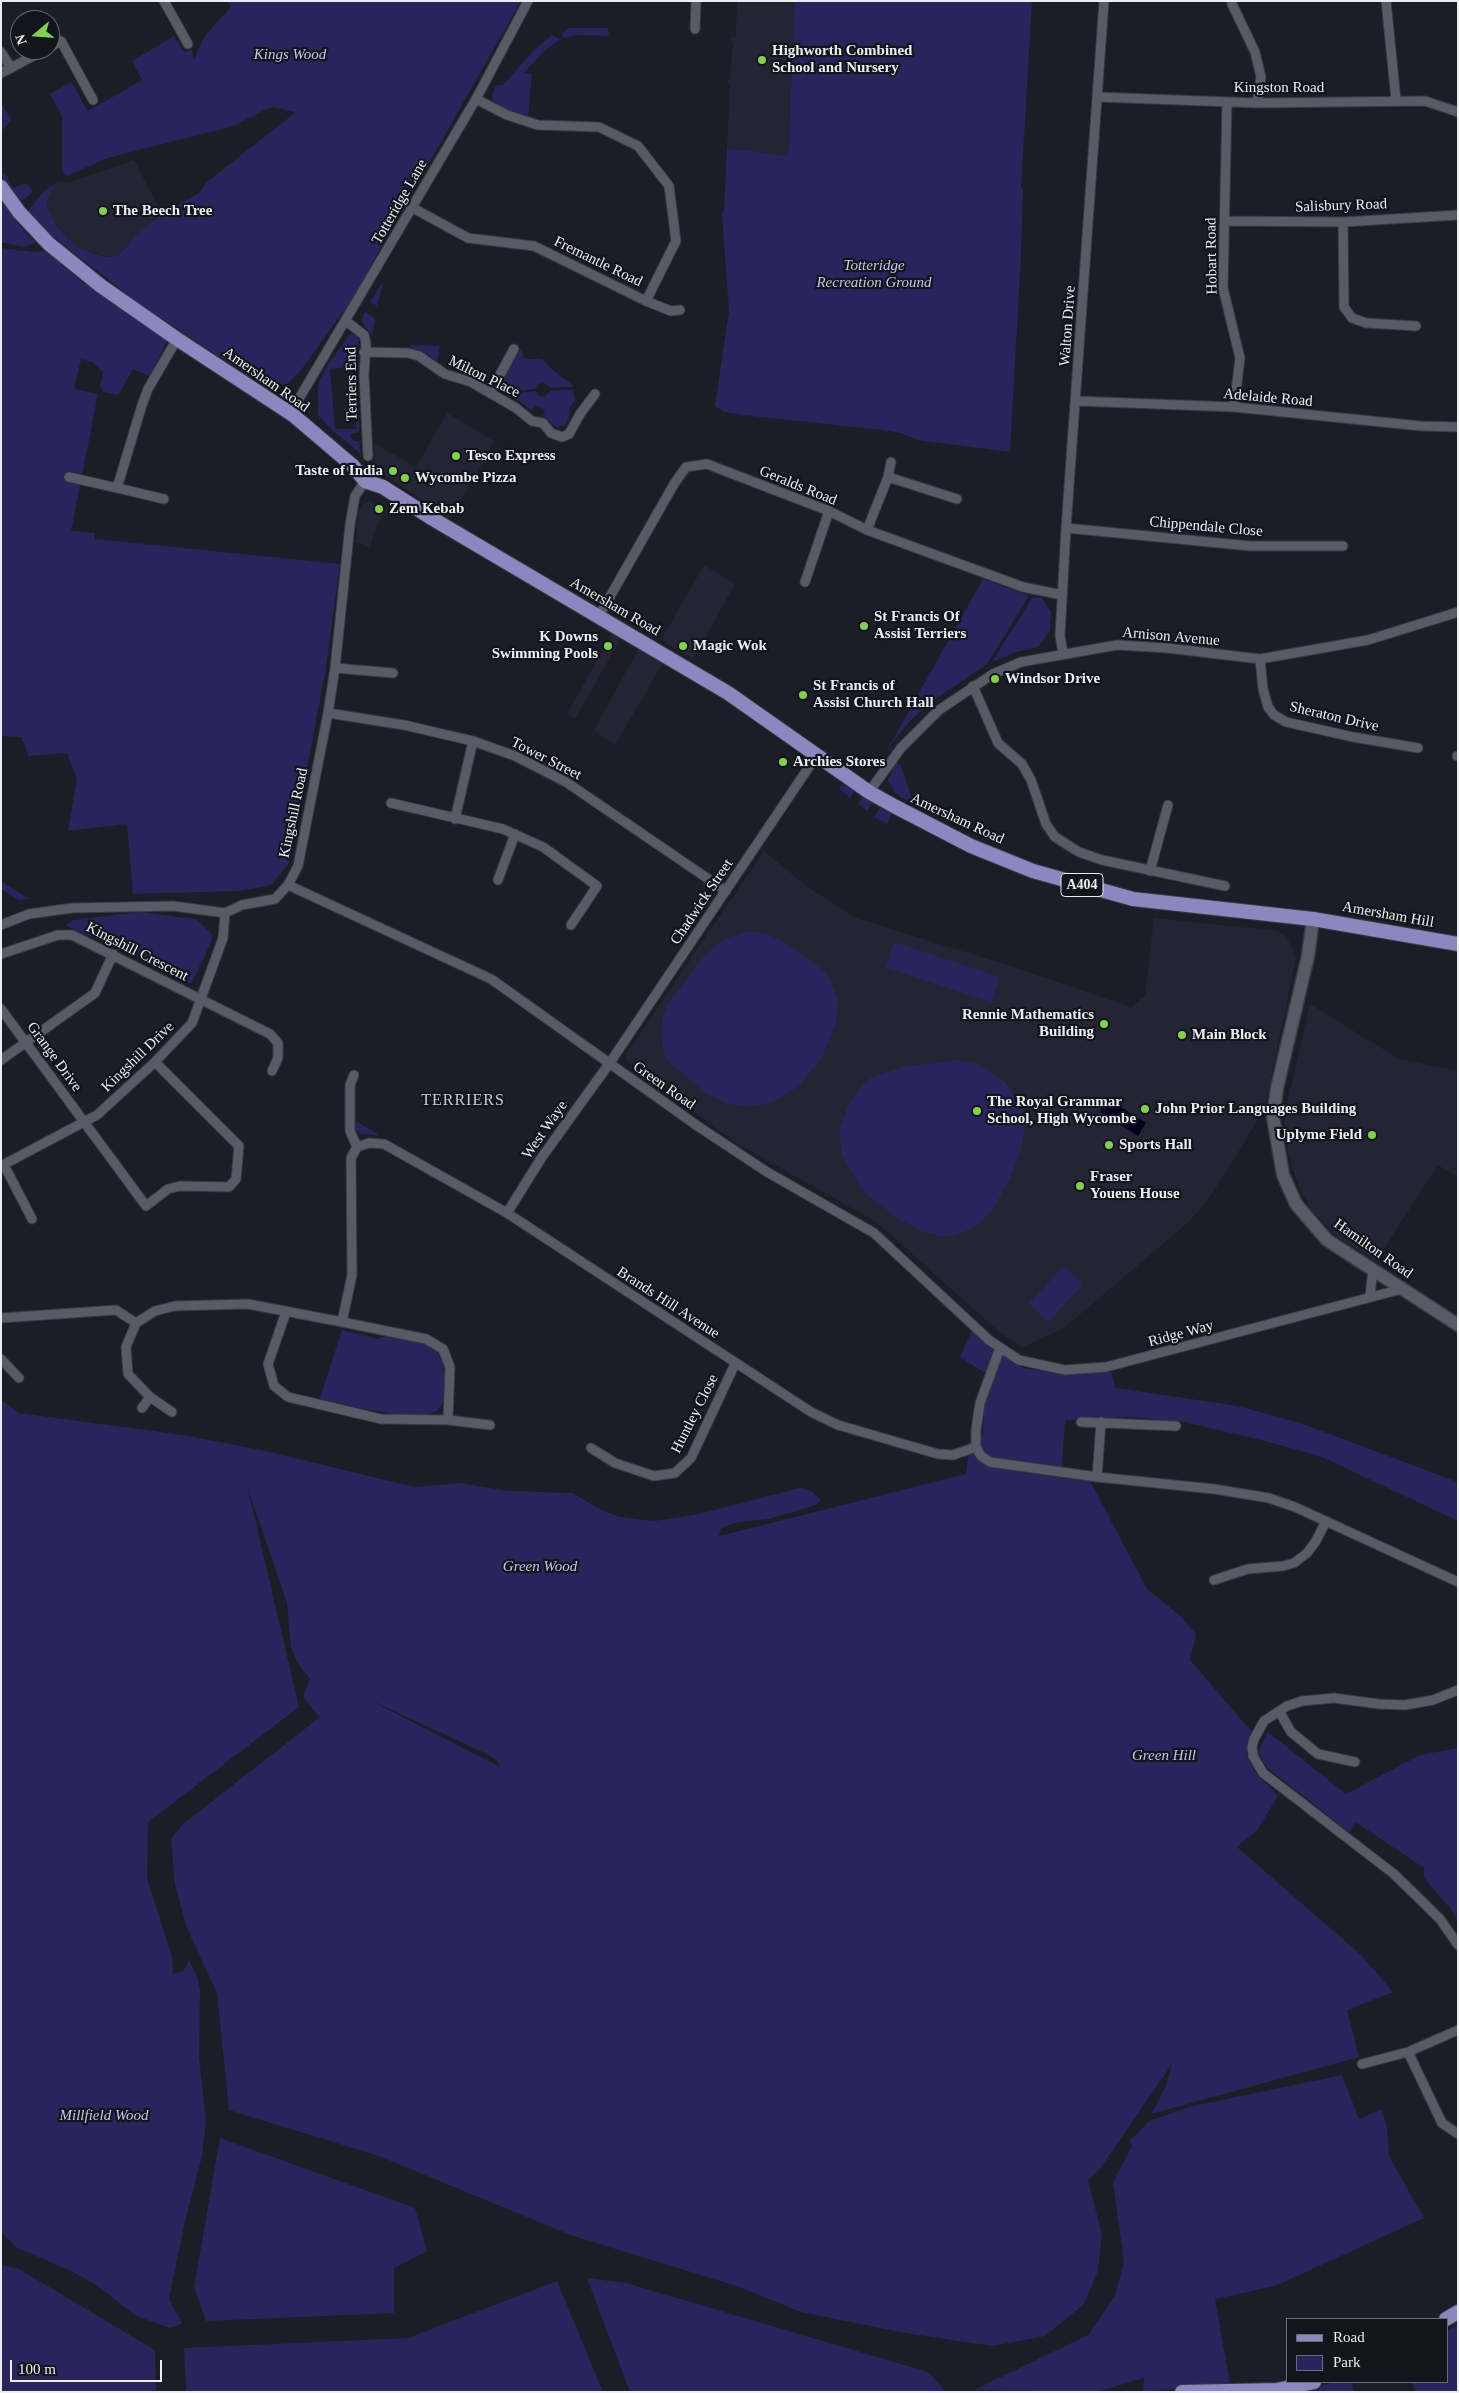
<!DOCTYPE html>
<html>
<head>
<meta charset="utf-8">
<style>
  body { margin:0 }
  #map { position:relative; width:1459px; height:2393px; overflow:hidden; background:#1d1d27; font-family:Georgia,serif }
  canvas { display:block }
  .frame { position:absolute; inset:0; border:2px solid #ececf3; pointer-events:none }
  .legend { position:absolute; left:1286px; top:2318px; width:162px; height:65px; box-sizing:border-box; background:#14141d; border:1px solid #6a6a73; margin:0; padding:6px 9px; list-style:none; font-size:15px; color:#ececf3 }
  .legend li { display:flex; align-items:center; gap:10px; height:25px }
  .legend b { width:25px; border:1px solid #6a6a73 }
  .north { position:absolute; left:10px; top:10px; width:50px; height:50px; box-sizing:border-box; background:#14141d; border:1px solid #6a6a73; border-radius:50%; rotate:252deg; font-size:14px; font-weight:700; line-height:20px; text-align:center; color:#ececf3 }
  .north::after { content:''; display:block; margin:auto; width:18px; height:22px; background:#82d050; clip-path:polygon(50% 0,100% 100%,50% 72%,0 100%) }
  .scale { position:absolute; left:10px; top:2360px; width:152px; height:22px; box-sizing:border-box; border:2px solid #ececf3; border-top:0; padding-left:6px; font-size:15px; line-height:18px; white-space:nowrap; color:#ececf3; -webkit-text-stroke:4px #14141d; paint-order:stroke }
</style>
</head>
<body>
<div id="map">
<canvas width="1459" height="2393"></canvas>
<div class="frame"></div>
<ul class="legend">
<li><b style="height:6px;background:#8a88bf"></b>Road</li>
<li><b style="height:14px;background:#2b235c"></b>Park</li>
</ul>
<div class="north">N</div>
<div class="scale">100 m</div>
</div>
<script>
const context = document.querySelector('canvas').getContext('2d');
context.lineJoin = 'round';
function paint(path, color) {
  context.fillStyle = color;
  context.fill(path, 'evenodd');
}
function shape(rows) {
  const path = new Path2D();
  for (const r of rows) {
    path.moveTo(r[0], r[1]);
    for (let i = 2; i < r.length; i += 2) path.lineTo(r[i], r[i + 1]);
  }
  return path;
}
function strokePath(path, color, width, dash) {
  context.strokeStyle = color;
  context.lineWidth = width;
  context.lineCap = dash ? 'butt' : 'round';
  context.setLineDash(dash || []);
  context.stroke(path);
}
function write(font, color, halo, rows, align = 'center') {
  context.font = font + ' Georgia,serif';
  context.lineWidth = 4.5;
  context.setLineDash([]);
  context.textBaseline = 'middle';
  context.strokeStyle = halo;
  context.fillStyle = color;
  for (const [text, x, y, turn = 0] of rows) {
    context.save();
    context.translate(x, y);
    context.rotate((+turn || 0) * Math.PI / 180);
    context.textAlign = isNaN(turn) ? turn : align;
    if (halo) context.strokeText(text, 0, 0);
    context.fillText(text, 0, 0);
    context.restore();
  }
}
const built = shape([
  [737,1,795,1,788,156,727,148,730,85,727,82,730,79,733,42,731,42,731,37,736,37],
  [134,160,162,214,136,235,119,255,109,257,81,249,68,239,57,226,46,206,53,185,58,180,68,183],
  [447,413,494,441,451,519,375,469,374,443,416,467],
  [369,500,386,509,375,530,370,547,356,542,358,512,363,504],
  [704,565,735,584,693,659,661,640],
  [612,633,621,638,575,719,567,714],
  [639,648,663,663,615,745,594,730],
  [764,851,809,888,856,918,1010,966,1131,1007,1145,996,1154,918,1278,931,1287,938,1296,957,1267,1097,1255,1125,1212,1194,1191,1220,1064,1328,1023,1347,1003,1335,876,1222,733,1141,627,1061,626,1054],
  [1310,1004,1399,1059,1458,1071,1458,1177,1438,1165,1376,1261,1337,1237,1311,1209,1299,1187,1288,1153,1284,1117]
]);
const green = shape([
  [228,1,521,1,350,302,299,373,287,384,271,386,257,381,141,305,47,232,28,210,45,190,53,185,46,206,57,226,68,239,81,249,99,255,109,257,119,255,136,235,162,214,199,193,207,182,296,112,271,107,231,127,130,152,105,159,67,176,62,171,62,116,50,94,71,82,88,111,142,80,132,61,174,36,184,52,192,50,194,59,205,36,231,7],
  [795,1,1032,1,1021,188,1023,188,1021,255,1010,452,917,440,901,433,882,430,743,415,724,412,715,406,729,311,722,215,724,209,727,148,788,156],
  [569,28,608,28,609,36,577,35,563,38,562,33],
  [552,35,560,39,542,53,524,73,532,74,528,116,507,109,494,102,492,96,495,86,503,85,534,50],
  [1,104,12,120,1,131],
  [4,172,13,188,26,183,33,191,26,198,19,201,5,183,1,174],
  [1,201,24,231,36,243,24,247,1,242],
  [1,248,32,252,46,251,80,280,167,341,150,376,133,369,118,395,103,392,100,387,103,372,93,362,81,359,74,389,98,394,71,531,95,533,95,539,340,564,325,674,289,863,271,885,240,891,133,894,127,824,68,831,77,779,67,753,29,756,21,737,1,736],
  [382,283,383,283,377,306,370,302],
  [365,312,375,318,372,335,361,321],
  [350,334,356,335,359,339,355,366,330,369,335,429,356,429,356,422,360,421,359,432,350,434,352,440,359,442,361,454,332,430,318,415,318,384,327,366],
  [410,345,440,346,437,362,428,354,411,348],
  [521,350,525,359,542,359,555,372,572,384,573,387,551,388,543,382,537,385,536,389,506,392,498,388,516,352],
  [562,390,573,390,575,401,570,406,569,417,565,425,557,428,543,415,545,410,536,405,532,411,510,394,536,391,538,395,544,397,551,391],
  [983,579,1029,596,987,664,931,702,909,722,887,750],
  [1033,597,1042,598,1051,612,1050,631,1038,647,1016,652,992,662],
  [896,762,901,766,914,805,895,793,888,780],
  [842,784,855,791,850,798,839,789],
  [863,796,873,802,867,811,858,804],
  [881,807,892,813,887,824,874,817],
  [1,881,30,899,19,900,1,889],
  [139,912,196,919,212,934,211,943,191,984,165,969,65,925,74,920],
  [749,931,768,934,780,940,820,967,828,976,833,987,837,999,837,1012,835,1026,822,1057,798,1087,772,1102,748,1107,725,1103,703,1091,668,1061,664,1053,661,1037,663,1015,669,1003,705,955,724,939],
  [894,942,1000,977,992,1002,886,968],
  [957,1060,977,1064,1005,1082,1019,1104,1023,1117,1024,1134,1020,1153,1010,1178,995,1206,981,1222,969,1230,954,1236,941,1236,921,1231,899,1219,871,1198,860,1187,842,1155,839,1131,850,1101,865,1083,872,1077,904,1067],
  [355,1121,378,1134,378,1135,360,1134,356,1130],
  [1064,1266,1083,1285,1048,1322,1029,1303],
  [342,1330,378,1339,386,1336,425,1343,437,1351,443,1364,445,1374,444,1401,437,1411,426,1415,394,1414,319,1401],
  [972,1330,1023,1368,1063,1374,1111,1372,1116,1388,1238,1406,1300,1423,1458,1482,1458,1521,1320,1456,1261,1440,1185,1422,1133,1417,1065,1420,1061,1478,1090,1481,1147,1589,1178,1614,1196,1634,1190,1660,1251,1731,1246,1755,1255,1772,1278,1796,1257,1830,1237,1847,1361,1955,1393,1992,1347,2010,1359,2057,1151,2114,1166,2086,1172,2064,1099,2170,1088,2180,1102,2235,1098,2271,1084,2304,1045,2336,993,2346,905,2333,801,2312,737,2286,573,2236,379,2156,229,2110,217,1993,186,1926,175,1884,171,1839,183,1824,320,1717,303,1697,310,1679,297,1662,291,1648,287,1603,248,1489,299,1707,148,1822,147,1878,172,1957,173,1973,183,1972,189,1960,197,1976,200,1990,199,2057,206,2121,202,2156,185,2221,169,2299,182,2324,170,2328,136,2316,98,2286,73,2272,16,2247,1,2232,1,1400,19,1413,183,1435,261,1450,415,1487,460,1483,509,1491,573,1493,599,1509,620,1517,654,1521,699,1514,800,1488,811,1491,821,1500,816,1505,769,1519,738,1522,721,1528,719,1536,966,1474,970,1440,983,1436,985,1373,960,1357],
  [366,1698,489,1755,499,1763,500,1767],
  [1268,1732,1346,1794,1420,1755,1458,1748,1458,1922,1451,1909,1424,1878,1424,1868,1357,1823,1354,1824,1350,1833,1269,1769,1257,1753],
  [1342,2075,1359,2119,1382,2109,1387,2128,1389,2156,1424,2218,1275,2286,1215,2299,1230,2383,1143,2392,1144,2378,1096,2392,974,2390,1088,2335,1115,2296,1124,2262,1113,2182,1132,2146,1129,2142,1149,2121,1193,2106],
  [220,2138,415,2208,427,2251,394,2268,394,2313,206,2321,194,2287],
  [1,2265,19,2269,155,2350,156,2392,1,2392],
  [587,2278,626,2283,928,2372,946,2392,630,2392],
  [557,2281,603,2392,186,2392,184,2348,408,2338],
  [1458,2324,1458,2392,1415,2392,1412,2382,1448,2382,1448,2330],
  [1334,2382,1351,2382,1354,2392,1303,2392]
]);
const water = shape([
  [1108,1099,1146,1123,1138,1136,1100,1112]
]);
const street = shape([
  [164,1,188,44],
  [1386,1,1396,100],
  [1232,4,1255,52,1261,77,1257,103],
  [695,29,696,1],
  [50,47,61,41,93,100],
  [1,52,11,68,44,50],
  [1,73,11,68],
  [1098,97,1257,103,1425,101,1458,112],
  [1227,102,1223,288,1240,358,1234,407],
  [413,208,468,238,534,246,646,301,676,241,669,186,638,146,599,127,538,125,507,115,476,99],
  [1225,221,1343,222,1458,215],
  [1343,222,1344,307,1352,318,1366,323,1416,326],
  [646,301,671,311,680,310],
  [346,321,364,335,366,343,364,375,368,456],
  [364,352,408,353,419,356,445,374,471,382,516,408,532,421,543,423,551,433,562,437,569,434,580,414,595,394],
  [490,393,514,349],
  [1076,401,1234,407,1421,426,1458,427],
  [293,415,300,397,476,99,528,1],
  [69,477,117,488,142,405,148,389,177,339],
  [888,477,957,499],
  [117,488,164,499],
  [1066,528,1250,546,1343,546],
  [867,530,888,477,891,462],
  [805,582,829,511],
  [599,616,674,484,686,467,707,464,829,511,867,530,1023,587,1062,595],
  [1063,653,1060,636,1066,528,1104,1],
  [1260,659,1263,689,1268,707,1274,715,1286,722,1353,737,1418,748],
  [335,668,393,673],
  [973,686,998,743,1022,764,1031,780,1046,824,1055,837,1079,852,1102,860,1225,886],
  [328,713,404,725,473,741,515,756,566,782,726,891],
  [1457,756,1458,756],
  [869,792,901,748,939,710,993,674,1021,662,1117,645,1167,648,1260,659,1368,640,1458,612],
  [391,803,503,829,543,847,597,886,571,925],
  [455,819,473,741],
  [1150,871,1168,805],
  [498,880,515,834],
  [288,885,491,979,699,1127,767,1172,874,1233,989,1340,1019,1360,1065,1370,1106,1367,1402,1289],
  [1,925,29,914,72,908,173,906,225,913,242,905,275,899,288,885,298,866,328,713,335,668,350,525,355,496,365,481],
  [1,954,58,935,72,935,270,1034,278,1043,278,1058,272,1071],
  [1,1009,146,1206,168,1189,180,1186,229,1187,236,1179,239,1146,155,1062],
  [1,1060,95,993,113,954],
  [357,1147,369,1143,384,1144,507,1213,811,1412,838,1425,938,1454,953,1455,976,1447],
  [4,1165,32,1219],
  [1,1166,97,1115,155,1062,192,1023,223,938,225,913],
  [507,1213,542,1157,609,1064,817,755],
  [1370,1296,1373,1270],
  [286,1312,268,1364,274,1386,288,1397,381,1419,448,1420,450,1367,443,1349,426,1339,342,1322],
  [1,1318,116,1310,136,1323,155,1311,175,1306,248,1304,342,1322,352,1275,351,1158,357,1147,350,1131,350,1085,354,1075],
  [136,1323,126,1347,128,1374,150,1397,172,1412],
  [1000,1348,980,1403,976,1430,976,1447,981,1456,990,1462,1097,1477,1214,1489,1269,1498,1295,1507,1458,1582],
  [1,1359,19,1378],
  [142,1408,150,1397],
  [448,1420,490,1425],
  [1081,1422,1176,1426],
  [591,1448,615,1463,654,1476,675,1473,691,1458,735,1364],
  [1097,1477,1101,1422],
  [1214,1580,1248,1569,1283,1566,1294,1563,1307,1553,1316,1541,1326,1521],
  [1458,1690,1433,1700,1405,1705,1379,1704,1334,1698,1302,1701,1287,1706,1264,1721,1254,1739,1252,1747,1253,1756,1263,1773,1394,1874,1440,1919,1458,1945],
  [1279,1711,1291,1732,1318,1754,1355,1762],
  [1408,2052,1442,2123,1458,2134],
  [1362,2064,1408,2052,1458,2030]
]);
const secondary = shape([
  [1313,919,1308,956,1277,1088,1273,1117,1283,1175,1296,1204,1327,1240,1458,1325]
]);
const primary = shape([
  [1,187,19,212,49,244,101,286,177,339,293,415,353,466,365,481,383,487,433,519,728,693,869,792,894,806,971,846,1033,871,1133,899,1313,919,1458,944],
  [1446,2319,1458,2312],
  [1182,2392,1277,2390,1314,2382]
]);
const markers = [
  [762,60,5,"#82d050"],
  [103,211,5,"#82d050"],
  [456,456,5,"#82d050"],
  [393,471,5,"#82d050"],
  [405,478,5,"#82d050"],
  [379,509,5,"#82d050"],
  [864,626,5,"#82d050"],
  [608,646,5,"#82d050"],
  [683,646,5,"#82d050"],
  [995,679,5,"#82d050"],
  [803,695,5,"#82d050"],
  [783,762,5,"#82d050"],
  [1104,1024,5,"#82d050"],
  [1182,1035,5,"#82d050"],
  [1145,1109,5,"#82d050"],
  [977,1111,5,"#82d050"],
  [1372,1135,5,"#82d050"],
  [1109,1145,5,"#82d050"],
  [1080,1186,5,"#82d050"]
];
const shields = [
  [1082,885,42]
];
const shieldNames = [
  ["A404",1082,885]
];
const poiNames = [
  ["Highworth Combined",772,51],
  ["School and Nursery",772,68],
  ["The Beech Tree",113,211],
  ["Tesco Express",466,456],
  ["Taste of India",383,471,"right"],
  ["Wycombe Pizza",415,478],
  ["Zem Kebab",389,509],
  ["St Francis Of",874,617],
  ["Assisi Terriers",874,634],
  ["K Downs",598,637,"right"],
  ["Swimming Pools",598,654,"right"],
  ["Magic Wok",693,646],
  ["Windsor Drive",1005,679],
  ["St Francis of",813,686],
  ["Assisi Church Hall",813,703],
  ["Archies Stores",793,762],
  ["Rennie Mathematics",1094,1015,"right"],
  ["Building",1094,1032,"right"],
  ["Main Block",1192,1035],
  ["The Royal Grammar",987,1102],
  ["School, High Wycombe",987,1119],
  ["John Prior Languages Building",1155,1109],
  ["Uplyme Field",1362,1135,"right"],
  ["Sports Hall",1119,1145],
  ["Fraser",1090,1177],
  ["Youens House",1090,1194]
];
const parkNames = [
  ["Kings Wood",290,55],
  ["Totteridge",874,266],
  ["Recreation Ground",874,283],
  ["Green Wood",540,1567],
  ["Green Hill",1164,1756],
  ["Millfield Wood",104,2116]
];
const streetNames = [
  ["Kingston Road",1279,88],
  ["Totteridge Lane",400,202,-60],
  ["Salisbury Road",1341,206,-2],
  ["Hobart Road",1212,256,-91],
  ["Fremantle Road",598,262,26],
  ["Walton Drive",1068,326,-86],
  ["Milton Place",484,377,26],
  ["Amersham Road",266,380,35],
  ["Terriers End",352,384,-91],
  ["Adelaide Road",1268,398,5],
  ["Geralds Road",798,486,22],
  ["Chippendale Close",1206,527,5],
  ["Amersham Road",615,607,30],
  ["Arnison Avenue",1171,637,5],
  ["Sheraton Drive",1334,717,13],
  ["Tower Street",546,759,27],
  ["Kingshill Road",294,813,-78],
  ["Amersham Road",957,819,25],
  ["Chadwick Street",702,902,-56],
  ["Amersham Hill",1388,915,10],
  ["Kingshill Crescent",137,952,27],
  ["Grange Drive",54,1057,54],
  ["Kingshill Drive",138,1057,-44],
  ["Green Road",664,1086,35],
  ["West Waye",545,1130,-55],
  ["Hamilton Road",1373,1249,35],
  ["Brands Hill Avenue",668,1303,33],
  ["Ridge Way",1181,1334,-15],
  ["Huntley Close",695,1414,-63]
];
const neighbourhoodNames = [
  ["TERRIERS",463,1101]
];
paint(built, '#242434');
paint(green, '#2b235c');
paint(water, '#060020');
strokePath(street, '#393942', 11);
strokePath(secondary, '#393942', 15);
strokePath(primary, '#393942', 16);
strokePath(street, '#5a5a66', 9);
strokePath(secondary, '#5a5a66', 12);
strokePath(primary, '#8a88bf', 14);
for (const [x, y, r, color] of markers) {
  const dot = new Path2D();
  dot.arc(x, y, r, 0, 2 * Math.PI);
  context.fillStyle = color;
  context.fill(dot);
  strokePath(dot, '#14141d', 2);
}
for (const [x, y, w] of shields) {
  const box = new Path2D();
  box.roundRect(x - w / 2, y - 11.5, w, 23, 4);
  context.fillStyle = '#14141d';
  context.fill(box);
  strokePath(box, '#ececf3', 1);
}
write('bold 14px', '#ececf3', null, shieldNames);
write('bold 15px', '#ececf3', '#14141d', poiNames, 'left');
write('italic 15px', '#c5c5f2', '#14141d', parkNames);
write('15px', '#ececf3', '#14141d', streetNames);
context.letterSpacing = '1px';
write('16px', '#c8c9d6', '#14141d', neighbourhoodNames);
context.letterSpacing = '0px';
</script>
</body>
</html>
